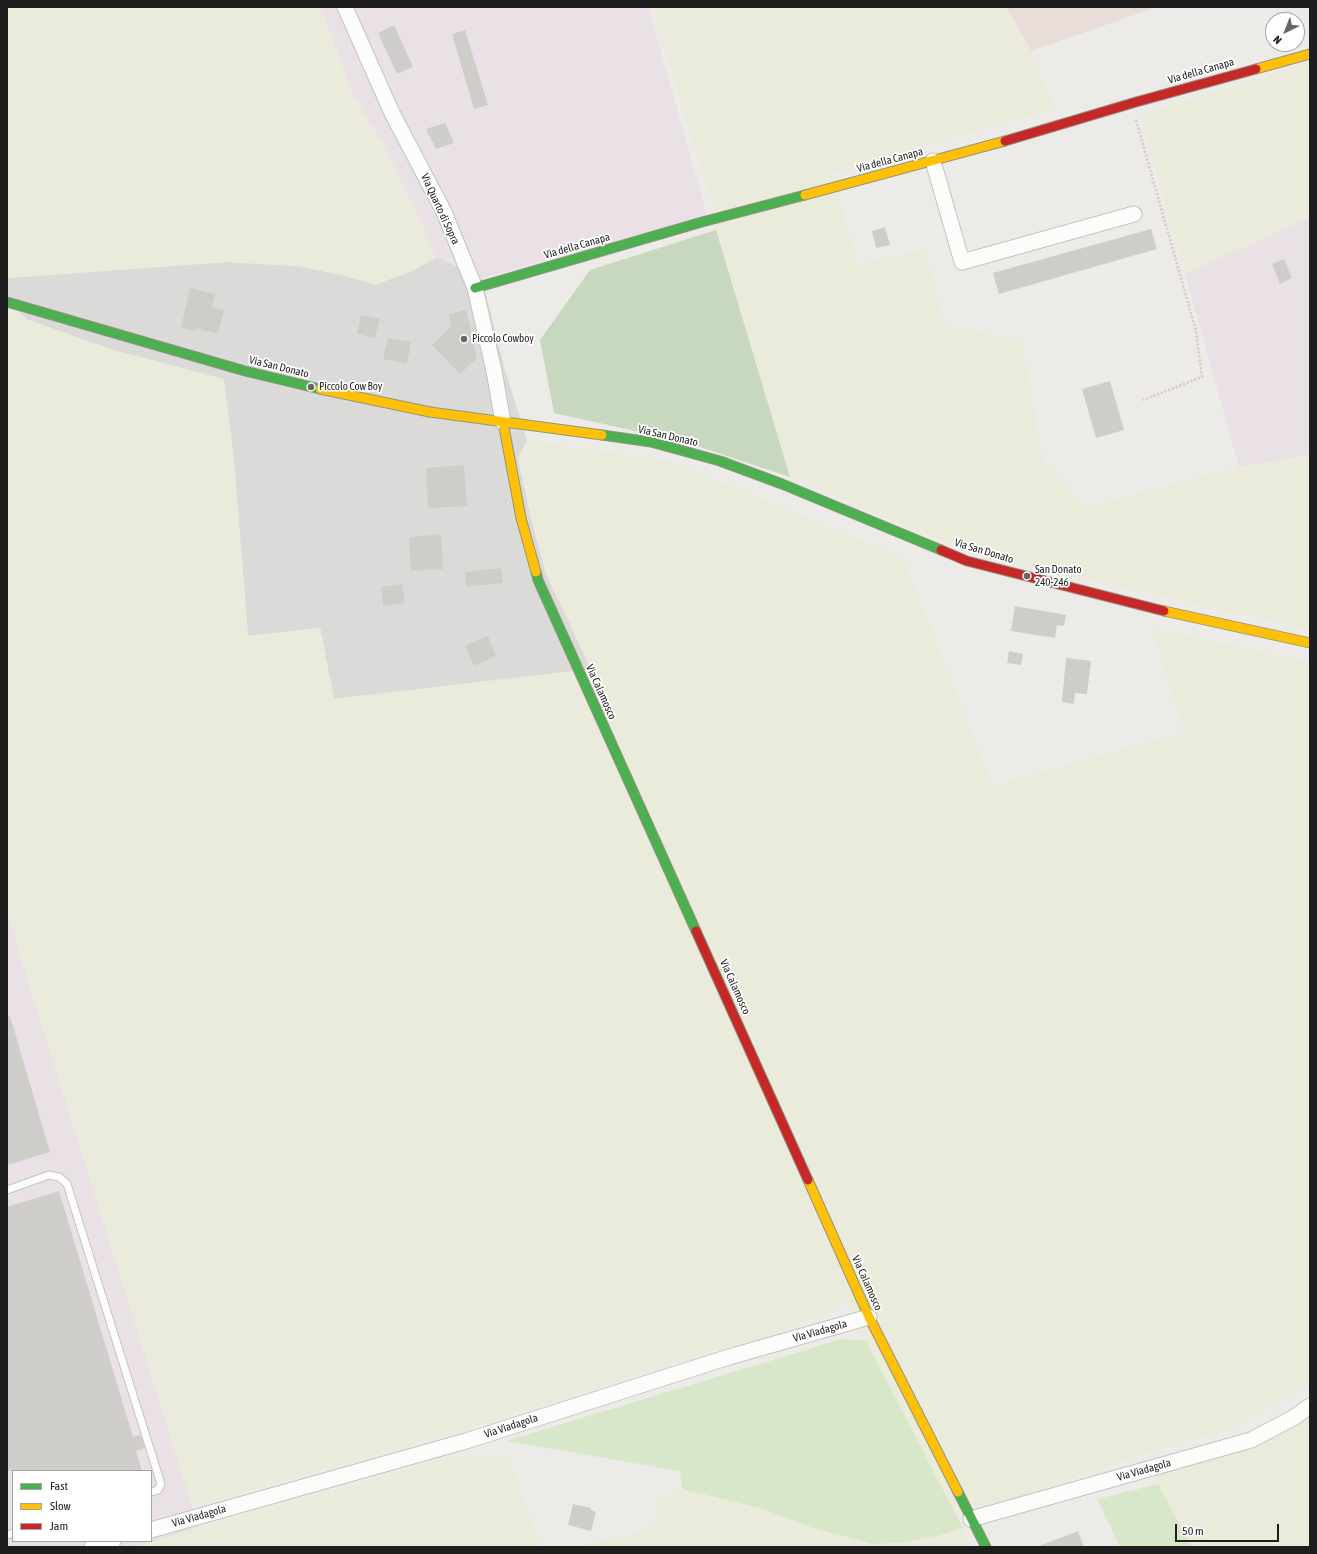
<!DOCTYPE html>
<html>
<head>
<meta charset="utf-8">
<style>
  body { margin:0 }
  #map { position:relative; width:1317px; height:1554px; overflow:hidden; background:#ecebe7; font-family:"Asap Condensed",sans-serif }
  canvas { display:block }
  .frame { position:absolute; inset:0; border:8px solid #1e1e1e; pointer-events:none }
  .legend { position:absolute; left:12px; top:1470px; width:140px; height:72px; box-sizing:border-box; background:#fff; border:1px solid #a5a5a5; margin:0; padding:5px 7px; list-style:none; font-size:12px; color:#1e1e1e }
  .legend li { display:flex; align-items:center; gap:8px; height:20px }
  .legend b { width:20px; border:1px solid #a5a5a5 }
  .north { position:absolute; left:1265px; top:12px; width:40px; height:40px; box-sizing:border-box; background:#fff; border:1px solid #a5a5a5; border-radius:50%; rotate:223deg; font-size:11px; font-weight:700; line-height:16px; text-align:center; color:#1e1e1e }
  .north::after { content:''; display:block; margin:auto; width:14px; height:18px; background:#666664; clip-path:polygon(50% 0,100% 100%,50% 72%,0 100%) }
  .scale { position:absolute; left:1175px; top:1524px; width:104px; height:18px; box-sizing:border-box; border:2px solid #1e1e1e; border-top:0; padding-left:5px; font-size:12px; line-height:14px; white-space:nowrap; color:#1e1e1e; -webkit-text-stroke:3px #fff; paint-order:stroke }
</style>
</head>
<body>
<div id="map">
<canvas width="1317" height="1554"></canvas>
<div class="frame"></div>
<ul class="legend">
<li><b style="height:5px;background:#4caf50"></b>Fast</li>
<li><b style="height:5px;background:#ffc107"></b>Slow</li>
<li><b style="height:5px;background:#c62828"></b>Jam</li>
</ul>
<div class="north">N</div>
<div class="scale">50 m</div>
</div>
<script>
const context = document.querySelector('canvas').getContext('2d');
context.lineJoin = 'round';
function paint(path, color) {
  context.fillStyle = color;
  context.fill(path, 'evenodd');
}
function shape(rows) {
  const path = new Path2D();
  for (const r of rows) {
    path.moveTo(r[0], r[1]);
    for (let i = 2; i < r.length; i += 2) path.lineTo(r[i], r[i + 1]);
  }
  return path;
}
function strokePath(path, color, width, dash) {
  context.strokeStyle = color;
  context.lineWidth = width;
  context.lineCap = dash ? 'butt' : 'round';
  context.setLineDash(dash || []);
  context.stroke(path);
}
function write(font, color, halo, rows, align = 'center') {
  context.font = font + ' "Asap Condensed",sans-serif';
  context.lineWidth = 3.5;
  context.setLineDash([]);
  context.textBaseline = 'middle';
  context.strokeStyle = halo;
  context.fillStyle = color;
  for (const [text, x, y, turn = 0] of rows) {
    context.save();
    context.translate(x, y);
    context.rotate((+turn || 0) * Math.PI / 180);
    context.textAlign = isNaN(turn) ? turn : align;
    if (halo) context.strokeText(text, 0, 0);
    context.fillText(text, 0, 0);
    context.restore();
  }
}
const residential = shape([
  [437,257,482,278,504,366,527,441,518,458,545,571,591,669,334,699,320,628,248,636,233,450,110,349,26,319,7,298,7,278,227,262,297,266,342,275,375,284,412,271]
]);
const commercial = shape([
  [1006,7,1157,7,1031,51]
]);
const industrial = shape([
  [321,7,648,7,707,215,482,278,437,257,384,146,353,96],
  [1310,217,1310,455,1239,467,1185,274],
  [7,913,199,1528,135,1547,7,1547],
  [13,1471,151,1471,151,1541,13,1541]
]);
const farmland = shape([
  [7,7,321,7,353,96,384,146,437,257,412,271,375,285,342,275,297,266,227,262,7,278],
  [651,7,1006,7,1031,51,1054,108,831,173,858,265,925,249,945,326,1022,340,1043,461,1087,507,1239,467,1310,455,1310,630,964,551,790,477,716,230,714,208],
  [1310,62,1310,217,1185,274,1140,115],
  [7,298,26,320,110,349,224,379,233,450,248,636,320,628,334,699,591,669,545,571,530,515,518,458,527,441,670,461,903,558,993,786,1184,732,1152,629,1310,662,1310,1383,1232,1428,1151,1451,1017,1499,955,1511,841,1293,842,1301,840,1306,833,1313,724,1348,652,1368,547,1404,430,1440,192,1506,7,913],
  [1310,1399,1310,1547,1192,1547,1150,1468,1257,1435],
  [467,1454,508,1458,541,1547,141,1547,227,1519],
  [682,1489,763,1509,847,1539,872,1544,899,1543,941,1535,963,1528,972,1547,576,1547,653,1529,657,1503]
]);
const grass = shape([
  [842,1339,866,1341,963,1528,941,1535,899,1543,872,1544,813,1528,763,1509,682,1489,680,1471,506,1441],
  [1158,1484,1192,1547,1120,1547,1097,1499]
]);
const forest = shape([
  [716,230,790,477,685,442,554,413,540,340,590,270]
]);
const building = shape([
  [394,25,413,67,397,74,378,33],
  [465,30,488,105,474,109,452,34],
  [445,123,454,143,436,149,426,129],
  [885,227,890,245,876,248,872,231],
  [1151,229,1157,249,999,294,993,273],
  [1284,259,1292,278,1280,284,1272,264],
  [190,288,215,294,212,307,224,310,218,334,196,328,195,331,181,328],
  [466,310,477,358,460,374,432,345,451,326,449,314],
  [361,315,380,319,375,338,357,334],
  [388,338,411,342,407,364,383,359],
  [1110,381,1124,430,1096,438,1082,389],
  [464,465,467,506,428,508,426,468],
  [441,534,443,569,411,571,409,537],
  [501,568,503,583,466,587,465,572],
  [402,584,405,603,383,606,381,587],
  [1015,606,1066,615,1064,626,1057,625,1055,638,1011,631],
  [488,636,496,656,474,666,465,646],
  [1009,651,1023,654,1021,665,1007,663],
  [1066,658,1091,661,1087,694,1075,693,1074,704,1062,702],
  [10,1016,50,1152,7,1165,7,1017],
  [59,1191,133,1437,140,1435,145,1448,136,1451,142,1471,7,1471,7,1207],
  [573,1504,591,1508,591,1510,596,1512,591,1531,568,1525],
  [1078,1531,1084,1547,1040,1547,1039,1546]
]);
const path = shape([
  [1136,120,1196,331,1202,377,1143,400]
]);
const lane = shape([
  [7,1190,49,1175,59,1177,67,1184,161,1484,158,1490,151,1492],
  [7,1535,13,1533]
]);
const street = shape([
  [345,7,392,113,444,212,475,288,494,371,503,422],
  [933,161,962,262,1134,214],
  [971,1519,1251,1440,1293,1418,1310,1406],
  [151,1530,466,1441,729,1357,869,1317],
  [92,1547,113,1541]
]);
const fast = shape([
  [475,288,702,222,805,195],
  [7,302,245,371,320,389],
  [602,435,651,442,720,461,782,484,941,550],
  [536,572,538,580,696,931],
  [958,1492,986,1547]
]);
const slow = shape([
  [1256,69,1310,54],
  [805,195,1005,141],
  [320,389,430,412,602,435],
  [503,422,521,518,536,572],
  [1164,611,1310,643],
  [808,1180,869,1317,958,1492]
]);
const jam = shape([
  [1005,141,1136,102,1256,69],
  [941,550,967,561,1164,611],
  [696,931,808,1180]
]);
const markers = [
  [464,339,4,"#666664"],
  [311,387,4,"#666664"],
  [1027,576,4,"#666664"]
];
const streetNames = [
  ["Via della Canapa",1201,71,-16],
  ["Via della Canapa",890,160,-15],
  ["Via Quarto di Sopra",440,209,65],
  ["Via della Canapa",577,246,-16],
  ["Via San Donato",279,367,14],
  ["Via San Donato",668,436,13],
  ["Via San Donato",984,551,17],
  ["Via Calamosco",601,692,66],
  ["Via Calamosco",735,987,66],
  ["Via Calamosco",867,1283,66],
  ["Via Viadagola",820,1331,-16],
  ["Via Viadagola",511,1426,-18],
  ["Via Viadagola",1144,1470,-16],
  ["Via Viadagola",199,1516,-16]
];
const poiNames = [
  ["Piccolo Cowboy",472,339],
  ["Piccolo Cow Boy",319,387],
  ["San Donato",1035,570],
  ["240-246",1035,583]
];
paint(residential, '#dbdad8');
paint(commercial, '#e9ddda');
paint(industrial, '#e9e1e5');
paint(farmland, '#eaebdb');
paint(grass, '#d8e7c9');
paint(forest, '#c7d8bf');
paint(building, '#cfcdca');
strokePath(lane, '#c3c3c1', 9);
strokePath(street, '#c3c3c1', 17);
strokePath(fast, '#929481', 11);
strokePath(slow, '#929481', 11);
strokePath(jam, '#929481', 11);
strokePath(path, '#d5cac7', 2.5, [2, 2]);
strokePath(lane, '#fcfcfb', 7);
strokePath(street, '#fcfcfb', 15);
strokePath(fast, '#4caf50', 9);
strokePath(slow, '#ffc107', 9);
strokePath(jam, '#c62828', 9);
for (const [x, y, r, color] of markers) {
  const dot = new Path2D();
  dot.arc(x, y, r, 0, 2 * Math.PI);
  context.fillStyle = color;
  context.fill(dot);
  strokePath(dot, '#fff', 1.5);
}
write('11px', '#1e1e1e', '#fff', streetNames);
write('11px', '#1e1e1e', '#fff', poiNames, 'left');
</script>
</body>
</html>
